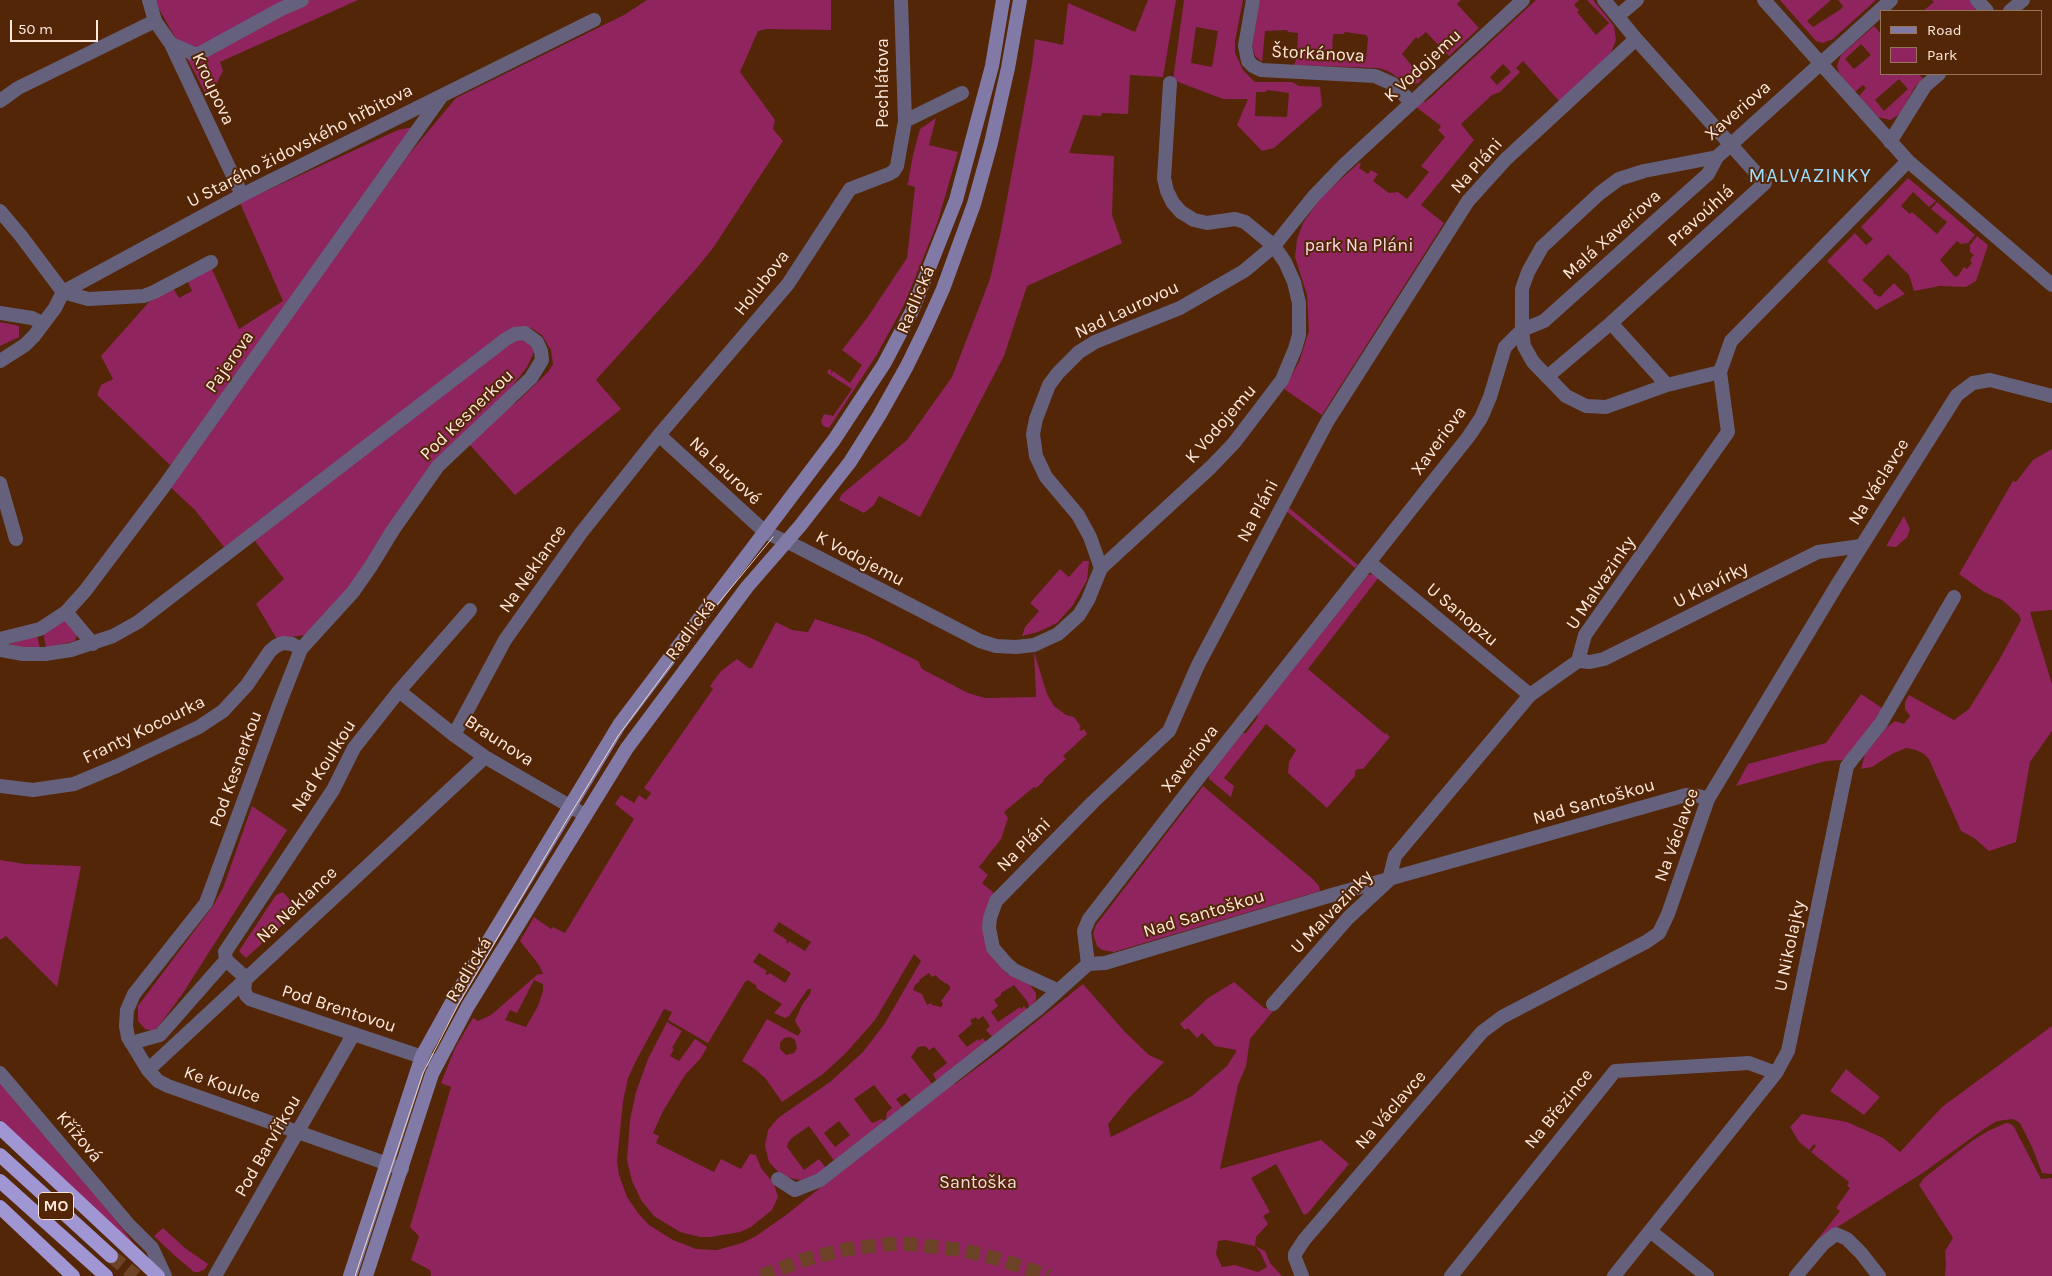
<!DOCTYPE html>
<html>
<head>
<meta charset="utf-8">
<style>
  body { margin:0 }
  #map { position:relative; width:2052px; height:1276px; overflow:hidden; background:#522606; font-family:Karla,sans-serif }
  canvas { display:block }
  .legend { position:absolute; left:1880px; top:10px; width:162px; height:65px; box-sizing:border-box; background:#522606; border:1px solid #97745c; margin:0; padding:6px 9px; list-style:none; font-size:15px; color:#fee8dc }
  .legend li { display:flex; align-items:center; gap:10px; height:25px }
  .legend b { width:25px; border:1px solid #97745c }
  .scale { position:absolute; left:10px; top:20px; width:88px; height:22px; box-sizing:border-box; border:2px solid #fee8dc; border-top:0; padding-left:6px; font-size:15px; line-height:18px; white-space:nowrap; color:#fee8dc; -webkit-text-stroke:4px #522606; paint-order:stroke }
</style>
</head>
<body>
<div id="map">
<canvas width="2052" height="1276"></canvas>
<ul class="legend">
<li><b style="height:6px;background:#817aa6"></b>Road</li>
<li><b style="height:14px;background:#8f245f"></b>Park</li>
</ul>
<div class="scale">50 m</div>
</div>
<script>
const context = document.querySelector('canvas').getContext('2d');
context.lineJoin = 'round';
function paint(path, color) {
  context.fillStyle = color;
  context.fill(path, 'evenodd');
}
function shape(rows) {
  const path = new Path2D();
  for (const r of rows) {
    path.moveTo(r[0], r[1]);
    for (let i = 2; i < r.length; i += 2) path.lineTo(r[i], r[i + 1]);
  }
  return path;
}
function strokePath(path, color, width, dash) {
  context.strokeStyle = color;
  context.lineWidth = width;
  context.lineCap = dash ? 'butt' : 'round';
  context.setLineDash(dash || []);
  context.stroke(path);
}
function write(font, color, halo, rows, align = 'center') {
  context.font = font + ' Karla,sans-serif';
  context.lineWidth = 4;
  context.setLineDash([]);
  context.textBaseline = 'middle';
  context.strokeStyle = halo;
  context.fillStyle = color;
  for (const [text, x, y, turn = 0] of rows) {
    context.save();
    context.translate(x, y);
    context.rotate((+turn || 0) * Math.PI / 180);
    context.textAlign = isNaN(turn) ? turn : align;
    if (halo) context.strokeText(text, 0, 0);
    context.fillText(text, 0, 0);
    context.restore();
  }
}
const green = shape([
  [154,0,358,0,220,62,223,71,213,90,205,93,195,73],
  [647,0,831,0,831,30,767,29,758,31,740,72,775,120,773,129,783,141,713,248,696,269,596,380,621,409,515,495,469,444,506,409,517,402,548,372,553,364,551,350,542,335,531,328,519,327,224,547,195,510,169,486,410,153,456,98,624,15],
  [1148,0,1176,0,1163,77,1130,75,1128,114,1102,113,1101,116,1083,115,1069,153,1114,156,1112,215,1122,243,1027,286,1004,356,920,517,879,496,874,505,864,513,839,500,842,494,907,440,952,377,990,279,1001,231,1032,64,1035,39,1063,45,1068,3,1135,32],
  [1184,0,1243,0,1235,41,1235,53,1243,70,1255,82,1292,82,1299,86,1320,87,1322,106,1274,148,1262,151,1237,125,1248,99,1223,99,1173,80],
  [1196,27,1218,31,1212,67,1191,63],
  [1267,90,1289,93,1287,117,1255,116,1256,92,1266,92],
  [1260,0,1461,0,1457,4,1479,28,1449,56,1426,32,1418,39,1416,37,1402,54,1420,75,1421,79,1419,83,1409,85,1388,71,1378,68,1294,65,1297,57,1298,33,1288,32,1287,30,1265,31,1262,62,1255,56,1252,45],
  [1345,32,1366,35,1368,38,1366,59,1332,58,1333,34,1344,34],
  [1536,0,1579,0,1574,5,1579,10,1577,12,1596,35,1609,23,1587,0,1593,0,1614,26,1616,40,1611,53,1560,102,1523,61,1516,68,1520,72,1500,92,1492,95,1461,124,1474,140,1421,205,1444,223,1322,415,1284,389,1299,362,1309,331,1307,295,1295,257,1297,239,1303,223,1322,196,1359,163,1361,164,1359,168,1368,174,1371,170,1378,174,1373,181,1389,193,1398,192,1407,199,1429,172,1421,166,1445,137,1438,130,1441,126,1416,107,1423,101,1425,102,1429,99],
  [1503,64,1511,72,1497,85,1490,77],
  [1780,0,1831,0,1807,21,1813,27,1841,9,1843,6,1838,0,1876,0,1833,39,1823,43,1816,41],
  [1932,0,1972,0,1978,7,1974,11,1923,11,1934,2],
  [1874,26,1881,34,1881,74,1918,74,1923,78,1915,87,1900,114,1890,120,1878,117,1859,96,1866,88,1863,85,1855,92,1839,73,1837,66,1841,55],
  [1861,44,1871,55,1854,69,1845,59],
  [1899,79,1908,89,1884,111,1875,100],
  [936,118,929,145,958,152,937,224,904,305,876,356,829,428,823,426,821,421,824,414,833,416,852,389,827,373,829,369,831,370,831,374,833,371,850,383,862,365,842,350,867,318,907,258,915,187,906,184,908,183,913,155,920,129],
  [413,127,193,437,170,465,97,395,101,385,113,379,101,356,149,302,173,288,179,298,192,291,187,280,211,267,239,329,283,301,240,203,398,130],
  [1908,178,1936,201,1929,207,1913,192,1901,206,1910,214,1912,212,1937,234,1947,222,1931,209,1937,202,1975,235,1968,243,1961,244,1957,241,1940,260,1955,277,1958,276,1964,267,1967,269,1972,263,1970,260,1974,255,1970,252,1970,245,1977,236,1988,245,1976,281,1966,287,1940,286,1914,291,1909,275,1888,254,1862,280,1873,290,1873,293,1880,297,1894,283,1905,294,1876,310,1827,261,1855,233,1866,245,1873,239,1861,227],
  [0,322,19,326,19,337,0,346],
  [525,339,535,350,527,367,500,402,466,433,369,562,312,634,277,639,256,604,284,579,255,541,312,494,511,341],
  [2052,449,2052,610,2030,612,2052,684,2052,731,2030,762,2016,842,1989,851,1974,838,1961,831,1929,759,1924,754,1916,750,1906,748,1892,754,1872,767,1861,769,1865,754,1886,728,1895,721,1904,724,1910,716,1905,709,1905,702,1909,695,1954,720,1969,709,1998,662,2021,620,2019,615,2002,600,1984,592,1959,574,2013,481,2016,482,2033,460],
  [1288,507,1358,565,1355,568,1286,511],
  [1904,516,1910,529,1907,537,1896,547,1886,546],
  [1083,561,1089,561,1087,580,1073,605,1057,623,1038,632,1022,636,1025,627,1039,611,1030,603,1060,569,1069,577],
  [1373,574,1379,577,1308,669,1385,734,1386,733,1390,737,1363,769,1358,769,1355,771,1355,776,1327,808,1288,773,1289,762,1296,750,1266,724,1224,778,1234,786,1231,797,1209,779,1209,775,1243,733,1246,733,1258,717,1257,714,1368,575],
  [815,619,867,636,918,661,922,669,968,693,985,698,1036,697,1034,652,1047,694,1054,706,1066,715,1074,717,1081,727,1079,728,1081,731,1084,729,1087,734,1063,756,1066,759,1043,780,1044,781,1036,788,1034,787,1004,812,1008,818,1001,839,979,867,988,875,982,883,994,893,989,901,992,957,1007,974,1030,985,1036,993,1036,1000,1030,1009,1027,1001,1014,985,1001,993,1001,995,994,1000,998,1006,991,1012,998,1022,1020,1007,1021,1009,1024,1006,1028,1011,993,1038,986,1030,990,1026,983,1016,978,1020,976,1017,970,1020,972,1024,958,1036,967,1047,978,1039,979,1041,983,1038,987,1043,937,1082,933,1074,947,1063,934,1047,929,1050,925,1046,918,1047,911,1057,933,1085,912,1101,905,1093,896,1099,903,1108,888,1121,886,1118,887,1112,892,1108,874,1085,854,1099,872,1123,882,1119,885,1122,835,1162,809,1126,792,1138,788,1143,787,1147,804,1170,819,1159,826,1168,815,1176,800,1180,790,1178,780,1174,769,1162,765,1146,768,1130,778,1118,830,1082,863,1052,885,1023,921,961,914,954,875,1020,845,1054,823,1074,782,1102,766,1079,755,1069,742,1061,767,1019,798,1036,801,1031,795,1021,802,1005,810,994,811,989,808,989,789,1016,785,1018,774,1013,782,1004,756,988,757,986,748,980,745,982,708,1043,668,1020,672,1012,664,1009,637,1059,628,1078,623,1101,617,1161,619,1175,627,1197,638,1213,649,1225,673,1240,696,1249,717,1250,742,1243,756,1236,786,1215,948,1086,955,1084,997,1053,1083,984,1124,1031,1149,1055,1164,1062,1130,1097,1108,1124,1111,1137,1192,1096,1227,1066,1236,1052,1236,1050,1215,1046,1202,1033,1197,1038,1188,1028,1185,1030,1180,1024,1208,998,1234,982,1264,1008,1274,1010,1250,1039,1246,1066,1238,1085,1220,1169,1321,1140,1349,1164,1308,1213,1304,1215,1276,1164,1251,1178,1270,1212,1263,1216,1268,1224,1256,1237,1255,1246,1265,1251,1270,1263,1282,1276,431,1276,430,1270,411,1260,419,1236,410,1227,451,1087,441,1083,455,1048,473,1018,478,1021,491,1015,538,974,543,974,539,965,520,941,534,917,551,929,553,927,565,933,634,819,615,804,621,795,634,803,639,795,646,800,651,793,644,788,713,689,710,686,721,671,737,659,749,668,752,668,776,622,792,630,808,632],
  [779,922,811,942,805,951,789,941,788,943,786,943,787,940,773,931],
  [759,953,791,973,785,983,770,973,768,975,765,974,767,971,753,962],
  [929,973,932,977,936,975,939,979,950,986,950,989,941,1001,943,1004,941,1007,932,1005,931,1003,927,1005,922,994,913,990,915,985,920,981,919,980],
  [534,980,543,984,543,991,538,1006,526,1027,505,1020,510,1010,517,1013],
  [790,1037,795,1040,797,1048,794,1053,786,1055,780,1049,780,1043,784,1038],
  [839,1121,850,1135,835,1147,824,1133],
  [1225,1240,1255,1246,1260,1252,1267,1267,1258,1272,1235,1265,1222,1267,1216,1254,1218,1241],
  [66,620,77,635,75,641,46,648,43,632],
  [37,634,40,649,28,649,8,645],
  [1861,694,1882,708,1861,743,1844,760,1826,761,1736,786,1748,764,1826,743],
  [1203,786,1314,880,1319,886,1320,891,1114,952,1102,950,1097,946,1093,934,1096,925],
  [252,806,287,830,183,993,158,1027,153,1031,145,1029,138,1021,138,1006,213,906,223,888],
  [0,860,25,864,81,866,57,987,6,936,0,940],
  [283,892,297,908,297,912,246,958,239,951,276,895],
  [667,1022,682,1031,672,1048,674,1049,670,1056,679,1061,695,1039,707,1047,701,1058,685,1075,663,1111,653,1133,659,1136,656,1143,714,1172,721,1159,741,1169,750,1154,756,1155,761,1168,774,1184,778,1197,772,1210,751,1227,740,1232,711,1237,700,1237,680,1232,654,1216,641,1200,632,1181,627,1160,630,1120,636,1092,648,1059],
  [2052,1026,2052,1174,2042,1173,2032,1147,2020,1123,2013,1119,1997,1121,1984,1129,1924,1172,1817,1240,1840,1211,1836,1208,1850,1188,1847,1186,1849,1182,1811,1152,1816,1146,1814,1144,1809,1150,1799,1142,1790,1127,1802,1114,1847,1122,1883,1138,1900,1152,1942,1107],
  [1846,1069,1880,1097,1864,1115,1830,1091],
  [0,1083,114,1218,137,1248,0,1120],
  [2006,1123,2011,1124,2014,1127,2041,1179,2052,1178,2052,1276,1945,1276,1946,1264,1945,1251,1953,1238,1919,1185,1924,1178,1972,1141,1988,1131],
  [163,1228,185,1248,208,1264,205,1269,199,1272,194,1272,174,1255,154,1236]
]);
const trunkTunnel = shape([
  [111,1256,136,1276],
  [761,1276,806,1259,848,1249,889,1244,909,1244,962,1250,998,1259,1049,1276]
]);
const minor = shape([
  [149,0,155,21,171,44,242,195],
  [1253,0,1245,46,1248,61,1253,66,1261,70,1375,76,1393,84,1411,102],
  [1764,0,1908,161,2052,285],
  [1977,0,1987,11],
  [2010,11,2023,0],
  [1618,16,1637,0],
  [171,44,197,55,281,9,302,0],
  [0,101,18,88,155,21],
  [905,121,962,93],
  [1890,142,1925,86,1939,74],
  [1717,157,1708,174,1544,321,1522,330,1524,346,1533,362,1566,396,1586,406,1606,407,1667,385,1720,372],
  [0,211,21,236,63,292,88,299,144,296,154,292,211,262],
  [0,313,32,318,38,321,41,326],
  [1611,323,1667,385],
  [0,361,25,345,34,336,55,308,63,292,242,195,594,20],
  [1547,377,1611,323,1765,183,1636,39,1604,0],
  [659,435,765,532,798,547,980,641,996,646,1016,647,1034,645,1058,634,1079,615,1088,600,1101,568,1211,467,1234,443,1282,380,1295,349,1299,335,1299,303,1294,282,1285,262,1274,246,1245,222,1235,219,1207,223,1194,220,1181,212,1173,203,1167,191,1164,178,1170,83],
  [0,483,16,539],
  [1370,563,1530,695],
  [1101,568,1090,537,1078,515,1046,477,1036,456,1033,434,1036,419,1049,385,1058,373,1079,352,1095,342,1180,308,1244,271,1274,246,1314,196,1343,166,1523,0],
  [0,639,40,629,66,612],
  [93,644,66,612,85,591,162,489,441,97],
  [0,650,23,654,45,654,71,650,113,636,138,622,506,339,515,334,525,333,537,342,541,351,542,360,531,378,438,466,393,530,371,566,353,592,301,649,279,705,206,903,134,994,127,1010,126,1026,128,1037,148,1070,158,1081,168,1086,402,1169],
  [1578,661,1590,662,1604,659,1818,552,1861,546],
  [399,691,454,735,485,757,585,815],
  [454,735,505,640,581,533,659,435,788,284,850,189,889,174,894,171,897,166,905,121,901,0],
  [0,786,33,790,74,784,117,766,199,727,223,711,247,685,270,651,276,646,283,643,292,644,301,649],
  [1088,964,1084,931,1089,919,1200,776,1469,436,1481,418,1490,397,1505,347,1522,330,1522,289,1528,272,1542,247,1600,193,1619,179,1644,171,1717,157,1891,0],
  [246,978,226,960,225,952,333,790,354,748,399,691,470,610],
  [246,978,244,989,246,995,250,999,437,1062],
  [1057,990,1014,970,1007,964,993,948,989,928,990,918,996,901,1093,802,1169,731,1198,665,1327,422,1468,201,1506,159,1636,39],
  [1273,1004,1348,918,1389,880,1395,856,1530,695,1578,661,1585,635,1728,432,1720,372,1731,341,1908,161],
  [131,1043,160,1035,226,960],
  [148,1070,485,757],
  [778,1179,795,1190,820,1180,986,1050,1039,1008,1088,964,1105,963,1332,895,1686,795,1698,796,1708,799],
  [1650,1231,1707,1276],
  [215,1276,353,1035],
  [1451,1276,1615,1071,1749,1063,1776,1073],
  [1614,1276,1776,1073,1788,1051,1847,766,1881,723,1954,597],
  [1796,1276,1823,1244,1836,1234,1847,1239,1861,1253,1879,1276]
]);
const tertiary = shape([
  [0,1073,129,1225,152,1248,165,1276],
  [1302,1276,1295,1258,1295,1254,1304,1240,1482,1032,1502,1017,1646,942,1659,933,1668,914,1708,799,1837,585,1957,395,1973,383,1990,380,2052,396]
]);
const secondary = shape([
  [350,1276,422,1056,457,993,619,725,834,440,884,364,912,311,956,200,992,66,1003,0],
  [366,1276,432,1074,468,1006,627,748,747,587,800,526,850,462,879,416,907,366,926,327,943,289,974,204,991,143,1008,68,1020,0]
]);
const trunk = shape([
  [0,1128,158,1276],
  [0,1155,111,1256],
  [0,1181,106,1276],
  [0,1207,73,1276]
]);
const tram = shape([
  [355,1276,423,1073,458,1005,565,823,618,736,698,628,773,537]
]);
const shields = [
  [56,1206,35]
];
const shieldNames = [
  ["MO",56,1206]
];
const streetNames = [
  ["Štorkánova",1318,54,3],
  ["K Vodojemu",1423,66,-43],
  ["Pechlátova",883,83,-90],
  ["Kroupova",213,89,65],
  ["Xaveriova",1738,111,-41],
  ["U Starého židovského hřbitova",300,146,-27],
  ["Na Pláni",1477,166,-48],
  ["Pravoúhlá",1701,216,-42],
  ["Malá Xaveriova",1612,235,-42],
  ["Holubova",762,283,-52],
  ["Radlická",916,300,-67],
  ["Nad Laurovou",1127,310,-25],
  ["Pajerova",230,362,-55],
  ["Pod Kesnerkou",467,415,-44],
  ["K Vodojemu",1221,424,-49],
  ["Xaveriova",1439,441,-54],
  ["Na Laurové",725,471,43],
  ["Na Václavce",1879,482,-58],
  ["Na Pláni",1258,511,-62],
  ["K Vodojemu",860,559,28],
  ["Na Neklance",533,569,-55],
  ["U Malvazinky",1601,583,-56],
  ["U Klavírky",1711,585,-27],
  ["U Sanopzu",1462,615,40],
  ["Radlická",691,630,-53],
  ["Franty Kocourka",144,730,-26],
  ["Braunova",499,741,33],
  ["Xaveriova",1190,759,-52],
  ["Nad Koulkou",324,766,-58],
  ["Pod Kesnerkou",236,769,-70],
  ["Nad Santoškou",1594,802,-16],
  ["Na Václavce",1677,835,-70],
  ["Na Pláni",1024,845,-45],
  ["Na Neklance",297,905,-43],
  ["U Malvazinky",1332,912,-46],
  ["Nad Santoškou",1204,914,-17],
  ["U Nikolajky",1790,946,-78],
  ["Radlická",469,970,-59],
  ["Pod Brentovou",339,1009,18],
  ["Ke Koulce",222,1085,19],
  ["Na Březince",1559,1109,-51],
  ["Na Václavce",1391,1110,-49],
  ["Křížová",79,1137,50],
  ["Pod Barvířkou",268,1146,-60]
];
const parkNames = [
  ["park Na Pláni",1359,246],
  ["Santoška",978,1183]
];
const quarterNames = [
  ["MALVAZINKY",1810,176]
];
paint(green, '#8f245f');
strokePath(trunkTunnel, '#6c4326', 14, [14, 7]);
strokePath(minor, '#65617d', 14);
strokePath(tertiary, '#65617d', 14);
strokePath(secondary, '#817aa6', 14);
strokePath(trunk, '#a096d4', 14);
strokePath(tram, '#ecd4c6', 1);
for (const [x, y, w] of shields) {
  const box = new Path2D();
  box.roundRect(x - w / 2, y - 13.5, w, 27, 4);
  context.fillStyle = '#522606';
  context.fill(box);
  strokePath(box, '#fee8dc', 1);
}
write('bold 16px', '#fee8dc', null, shieldNames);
write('18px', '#fee8dc', '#522606', streetNames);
write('18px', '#f7d9e5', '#522606', parkNames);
context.letterSpacing = '1px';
write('20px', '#9cdcfd', '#522606', quarterNames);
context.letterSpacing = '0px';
</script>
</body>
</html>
